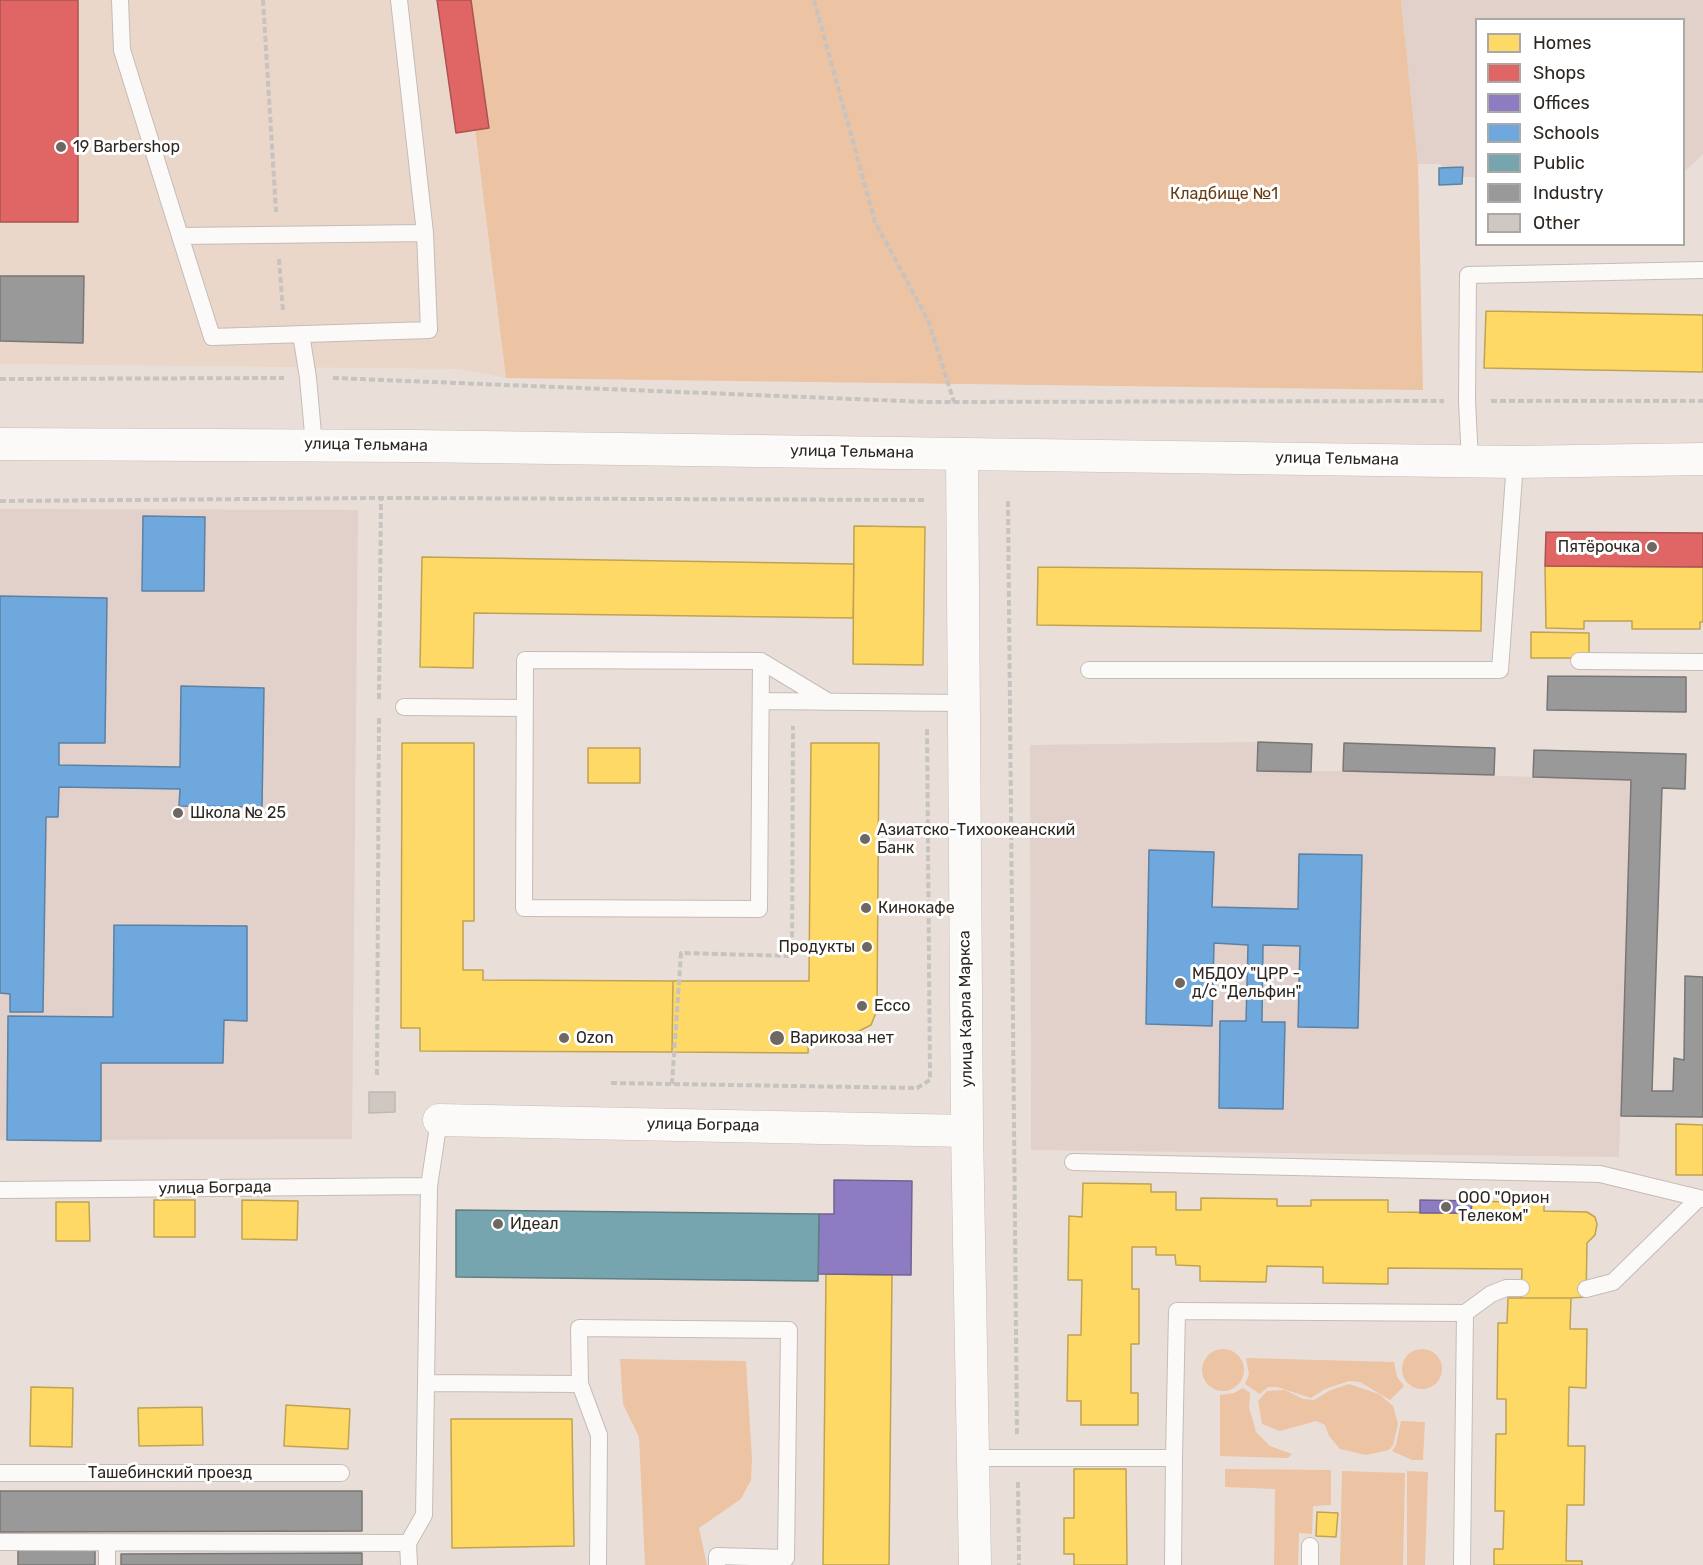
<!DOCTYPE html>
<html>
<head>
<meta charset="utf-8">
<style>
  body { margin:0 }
  #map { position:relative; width:1703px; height:1565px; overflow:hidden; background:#e9dfd8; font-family:Rubik,sans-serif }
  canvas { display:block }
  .legend { position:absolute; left:1475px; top:18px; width:210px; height:228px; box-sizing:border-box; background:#fff; border:2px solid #aba8a6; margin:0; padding:8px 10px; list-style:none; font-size:18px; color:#2d2621 }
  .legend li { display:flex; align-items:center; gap:12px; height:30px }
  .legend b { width:30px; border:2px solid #aba8a6 }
</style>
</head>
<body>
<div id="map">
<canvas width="1703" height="1565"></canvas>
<ul class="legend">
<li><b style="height:16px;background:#ffd966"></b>Homes</li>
<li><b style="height:16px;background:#e06666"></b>Shops</li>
<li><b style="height:16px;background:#8e7cc3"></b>Offices</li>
<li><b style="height:16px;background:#6fa8dc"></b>Schools</li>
<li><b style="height:16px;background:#76a5af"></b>Public</li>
<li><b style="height:16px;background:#999"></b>Industry</li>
<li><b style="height:16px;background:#cfc7c1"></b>Other</li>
</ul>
</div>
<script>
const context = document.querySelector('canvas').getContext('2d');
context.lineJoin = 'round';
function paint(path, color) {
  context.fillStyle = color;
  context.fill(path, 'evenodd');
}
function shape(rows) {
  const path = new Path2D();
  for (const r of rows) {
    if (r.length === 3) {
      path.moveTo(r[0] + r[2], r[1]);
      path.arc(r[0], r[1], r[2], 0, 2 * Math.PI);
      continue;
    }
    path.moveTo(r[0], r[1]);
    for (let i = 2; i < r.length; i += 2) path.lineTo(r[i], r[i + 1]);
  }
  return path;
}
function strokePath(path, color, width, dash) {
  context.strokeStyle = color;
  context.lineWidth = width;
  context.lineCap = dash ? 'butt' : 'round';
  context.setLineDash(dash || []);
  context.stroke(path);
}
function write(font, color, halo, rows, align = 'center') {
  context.font = font + ' Rubik,sans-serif';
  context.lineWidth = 6;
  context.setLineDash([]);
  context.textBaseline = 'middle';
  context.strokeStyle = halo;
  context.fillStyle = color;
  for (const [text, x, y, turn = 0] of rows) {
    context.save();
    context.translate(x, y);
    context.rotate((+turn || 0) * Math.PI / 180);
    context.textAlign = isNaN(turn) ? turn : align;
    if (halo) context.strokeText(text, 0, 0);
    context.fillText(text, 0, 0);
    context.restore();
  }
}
const built = shape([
  [0,0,459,0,506,378,459,369,0,364]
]);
const education = shape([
  [1401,0,1703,0,1703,154,1684,172,1684,20,1476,20,1476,177,1462,177,1462,167,1442,168,1441,164,1418,164],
  [0,509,358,510,352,1139,0,1140],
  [1258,742,1257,771,1343,771,1631,780,1619,1157,1031,1150,1030,745]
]);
const green = shape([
  [459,0,1401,0,1418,164,1423,390,506,378],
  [1422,1369,20],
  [1223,1370,21],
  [1246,1358,1394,1362,1397,1377,1404,1386,1390,1400,1360,1382,1349,1381,1325,1389,1311,1398,1277,1387,1268,1387,1260,1394,1245,1384,1249,1374],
  [620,1359,746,1361,752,1459,751,1480,741,1499,699,1528,707,1565,645,1565,639,1437,623,1404],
  [1349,1384,1379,1394,1393,1406,1398,1424,1393,1445,1389,1450,1366,1455,1340,1449,1329,1436,1325,1425,1316,1421,1280,1431,1262,1424,1258,1401,1267,1391,1285,1390,1303,1399,1314,1400,1331,1390],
  [1243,1388,1250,1393,1249,1407,1256,1432,1270,1446,1292,1454,1288,1458,1220,1456,1220,1395,1234,1393],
  [1401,1421,1425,1422,1423,1460,1412,1460,1392,1451,1396,1445],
  [1225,1469,1331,1470,1331,1505,1313,1506,1312,1534,1299,1533,1298,1565,1274,1565,1275,1489,1225,1487],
  [1342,1471,1405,1473,1403,1565,1340,1565],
  [1407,1471,1428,1472,1425,1565,1407,1565]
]);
const homes = shape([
  [1486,311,1703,315,1703,372,1484,368,1486,311],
  [854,526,925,527,923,665,853,664,854,526],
  [422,557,854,564,853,618,474,613,473,668,420,667,422,557],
  [1545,566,1703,567,1703,622,1700,622,1700,629,1632,629,1632,621,1584,621,1584,629,1546,628,1545,566],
  [1038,567,1482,572,1481,631,1037,625,1038,567],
  [1531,632,1589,633,1589,658,1531,658,1531,632],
  [402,743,474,743,474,921,463,921,463,970,483,970,483,980,673,981,672,1052,420,1051,420,1028,401,1028,402,743],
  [811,743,879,743,877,1010,871,1025,855,1033,809,1032,808,1053,672,1052,673,981,809,981,811,743],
  [588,748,640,748,640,783,588,783,588,748],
  [1676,1124,1703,1125,1703,1175,1676,1175,1676,1124],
  [1083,1183,1151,1184,1151,1192,1176,1192,1176,1210,1201,1210,1201,1198,1277,1199,1277,1206,1311,1206,1311,1200,1388,1200,1388,1212,1471,1213,1472,1201,1544,1203,1544,1211,1587,1212,1595,1217,1597,1224,1595,1235,1587,1243,1586,1297,1571,1298,1521,1298,1522,1269,1388,1268,1388,1284,1323,1283,1323,1267,1267,1266,1266,1282,1200,1281,1200,1266,1176,1265,1175,1255,1156,1255,1156,1247,1132,1247,1132,1289,1139,1289,1139,1344,1131,1344,1131,1393,1138,1393,1138,1425,1081,1425,1081,1401,1067,1401,1068,1335,1081,1335,1082,1280,1068,1280,1069,1216,1082,1217,1083,1183],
  [154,1200,195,1200,195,1237,154,1237,154,1200],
  [242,1200,298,1201,297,1240,242,1239,242,1200],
  [56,1202,89,1202,90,1241,56,1241,56,1202],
  [826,1274,892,1275,889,1565,823,1565,826,1274],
  [1508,1298,1571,1298,1570,1329,1587,1329,1586,1388,1569,1387,1568,1446,1585,1446,1584,1505,1567,1505,1566,1561,1582,1561,1582,1565,1494,1565,1494,1549,1503,1549,1504,1511,1495,1511,1496,1434,1506,1434,1506,1399,1497,1399,1498,1323,1507,1323,1508,1298],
  [31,1387,73,1388,72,1447,30,1446,31,1387],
  [286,1405,350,1409,348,1449,284,1446,286,1405],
  [202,1407,203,1445,139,1446,138,1408,202,1407],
  [451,1419,572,1419,574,1546,452,1548,451,1419],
  [1074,1469,1126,1469,1127,1565,1074,1565,1074,1554,1064,1554,1064,1518,1074,1518,1074,1469],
  [1317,1512,1338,1513,1336,1537,1316,1536,1317,1512]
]);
const shops = shape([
  [0,0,78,0,78,222,0,222,0,0],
  [437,0,471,0,489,128,456,133,437,0],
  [1546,532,1703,533,1703,567,1545,566,1546,532]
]);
const offices = shape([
  [834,1180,912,1181,911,1275,818,1274,819,1214,834,1214,834,1180],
  [1420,1200,1472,1201,1471,1213,1420,1213,1420,1200]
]);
const schools = shape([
  [1463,167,1462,184,1439,185,1439,168,1463,167],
  [143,516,205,517,204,591,142,591,143,516],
  [0,596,107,598,105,743,59,743,59,765,180,767,181,686,264,688,262,807,179,806,180,789,59,787,58,817,46,817,43,1012,10,1012,10,994,0,993,0,596],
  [1149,850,1214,852,1212,907,1298,909,1299,854,1362,855,1358,1028,1298,1027,1300,946,1263,945,1262,1022,1285,1022,1283,1109,1219,1108,1220,1021,1246,1021,1248,945,1214,943,1212,1026,1146,1024,1149,850],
  [114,925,247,926,247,1021,224,1020,223,1063,101,1063,101,1141,7,1140,8,1016,113,1017,114,925]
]);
const public = shape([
  [456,1210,819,1214,818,1281,456,1277,456,1210]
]);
const industry = shape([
  [0,276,84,276,83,343,0,341,0,276],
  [1548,676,1686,677,1686,712,1547,710,1548,676],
  [1258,742,1312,744,1311,772,1257,771,1258,742],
  [1344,743,1495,748,1494,775,1343,771,1344,743],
  [1534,750,1686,754,1685,789,1662,788,1652,1091,1673,1091,1674,1058,1684,1060,1685,976,1703,977,1703,1117,1621,1116,1631,780,1533,777,1534,750],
  [0,1491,362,1491,362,1531,0,1532,0,1491],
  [18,1550,95,1550,95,1565,18,1565,18,1550],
  [362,1553,362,1565,121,1565,121,1554,362,1553]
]);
const building = shape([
  [369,1092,395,1092,395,1112,369,1113,369,1092]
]);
const path = shape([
  [263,0,276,212],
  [814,0,875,222,928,320,954,402],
  [279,259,283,311],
  [333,378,928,402,1444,401],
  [0,379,284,378],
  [1491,401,1703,401],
  [0,501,381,498,925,500],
  [1008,501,1017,1435],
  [379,699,381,498],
  [377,1075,379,715],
  [611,1083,917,1088,930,1080,927,728],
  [672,1084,681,953,792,956,793,726],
  [1018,1482,1019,1565]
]);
const service = shape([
  [120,0,122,50,180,236,212,337,429,330,425,233,180,236],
  [399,0,425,233],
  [301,334,308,378,314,445],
  [1470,461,1467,401,1468,275,1703,270],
  [761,661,759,909,524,908,525,660,761,661,829,702],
  [1579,661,1703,662],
  [1089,670,1500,670,1515,462],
  [761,701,962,703],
  [404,707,525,708],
  [1073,1162,1600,1174,1703,1199],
  [0,1190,429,1186],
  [1586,1289,1613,1282,1699,1198],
  [1465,1313,1491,1294,1506,1288,1521,1288],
  [427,1383,580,1384],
  [974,1458,1174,1458,1173,1565],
  [1174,1458,1177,1311,1465,1313,1462,1565],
  [0,1473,341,1473],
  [0,1542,408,1543],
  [107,1543,107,1565],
  [409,1565,408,1543,424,1515,429,1186,439,1120],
  [598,1565,599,1435,580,1384,579,1328,789,1330,786,1558,717,1556,717,1565],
  [1310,1565,1310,1546]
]);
const minor = shape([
  [0,444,414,446,1515,462,1703,459],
  [962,454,967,1131,975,1565],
  [439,1120,967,1131]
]);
const markers = [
  [61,147,6,"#6f6761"],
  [1652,547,6,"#6f6761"],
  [178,813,6,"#6f6761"],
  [865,839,6,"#6f6761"],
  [866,908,6,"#6f6761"],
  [867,947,6,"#6f6761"],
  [1180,983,6,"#6f6761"],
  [862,1006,6,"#6f6761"],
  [564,1038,6,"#6f6761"],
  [777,1038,8,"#6f6761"],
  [1446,1207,6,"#6f6761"],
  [498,1224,6,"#6f6761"]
];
const poiNames = [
  ["19 Barbershop",73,147],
  ["Пятёрочка",1640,547,"right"],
  ["Школа № 25",190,813],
  ["Азиатско-Тихоокеанский",877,830],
  ["Банк",877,848],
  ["Кинокафе",878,908],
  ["Продукты",855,947,"right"],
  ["МБДОУ \"ЦРР -",1192,974],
  ["д/с \"Дельфин\"",1192,992],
  ["Ecco",874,1006],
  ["Ozon",576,1038],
  ["Варикоза нет",790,1038],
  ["ООО \"Орион",1458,1198],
  ["Телеком\"",1458,1216],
  ["Идеал",510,1224]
];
const parkNames = [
  ["Кладбище №1",1224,194]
];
const streetNames = [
  ["улица Тельмана",366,445,1],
  ["улица Тельмана",852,452,1],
  ["улица Тельмана",1337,459,1],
  ["улица Карла Маркса",966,1009,-91],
  ["улица Бограда",703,1125,1],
  ["улица Бограда",215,1188,-1],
  ["Ташебинский проезд",170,1473]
];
paint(built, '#ead7ca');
paint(education, '#e2d0ca');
paint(green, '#ecc3a3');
paint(homes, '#ffd966');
strokePath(homes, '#c0a351', 1.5);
paint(shops, '#e06666');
strokePath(shops, '#aa5351', 1.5);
paint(offices, '#8e7cc3');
strokePath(offices, '#716292', 1.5);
paint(schools, '#6fa8dc');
strokePath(schools, '#5b81a4', 1.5);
paint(public, '#76a5af');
strokePath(public, '#607f84', 1.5);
paint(industry, '#999');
strokePath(industry, '#797675', 1.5);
paint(building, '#cfc7c1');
strokePath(building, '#c0b8b2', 1.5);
strokePath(service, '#c4bcb6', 18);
strokePath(minor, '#c4bcb6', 33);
strokePath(path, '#c6c3c1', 4, [6, 3]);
strokePath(service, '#fcfaf9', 16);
strokePath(minor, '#fcfaf9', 32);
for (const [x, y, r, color] of markers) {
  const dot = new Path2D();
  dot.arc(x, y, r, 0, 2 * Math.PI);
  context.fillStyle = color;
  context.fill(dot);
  strokePath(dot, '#fff', 2);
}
write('16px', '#2d2621', '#fff', poiNames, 'left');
write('16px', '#683b10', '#fff', parkNames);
write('16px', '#2d2621', '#fff', streetNames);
</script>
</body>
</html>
